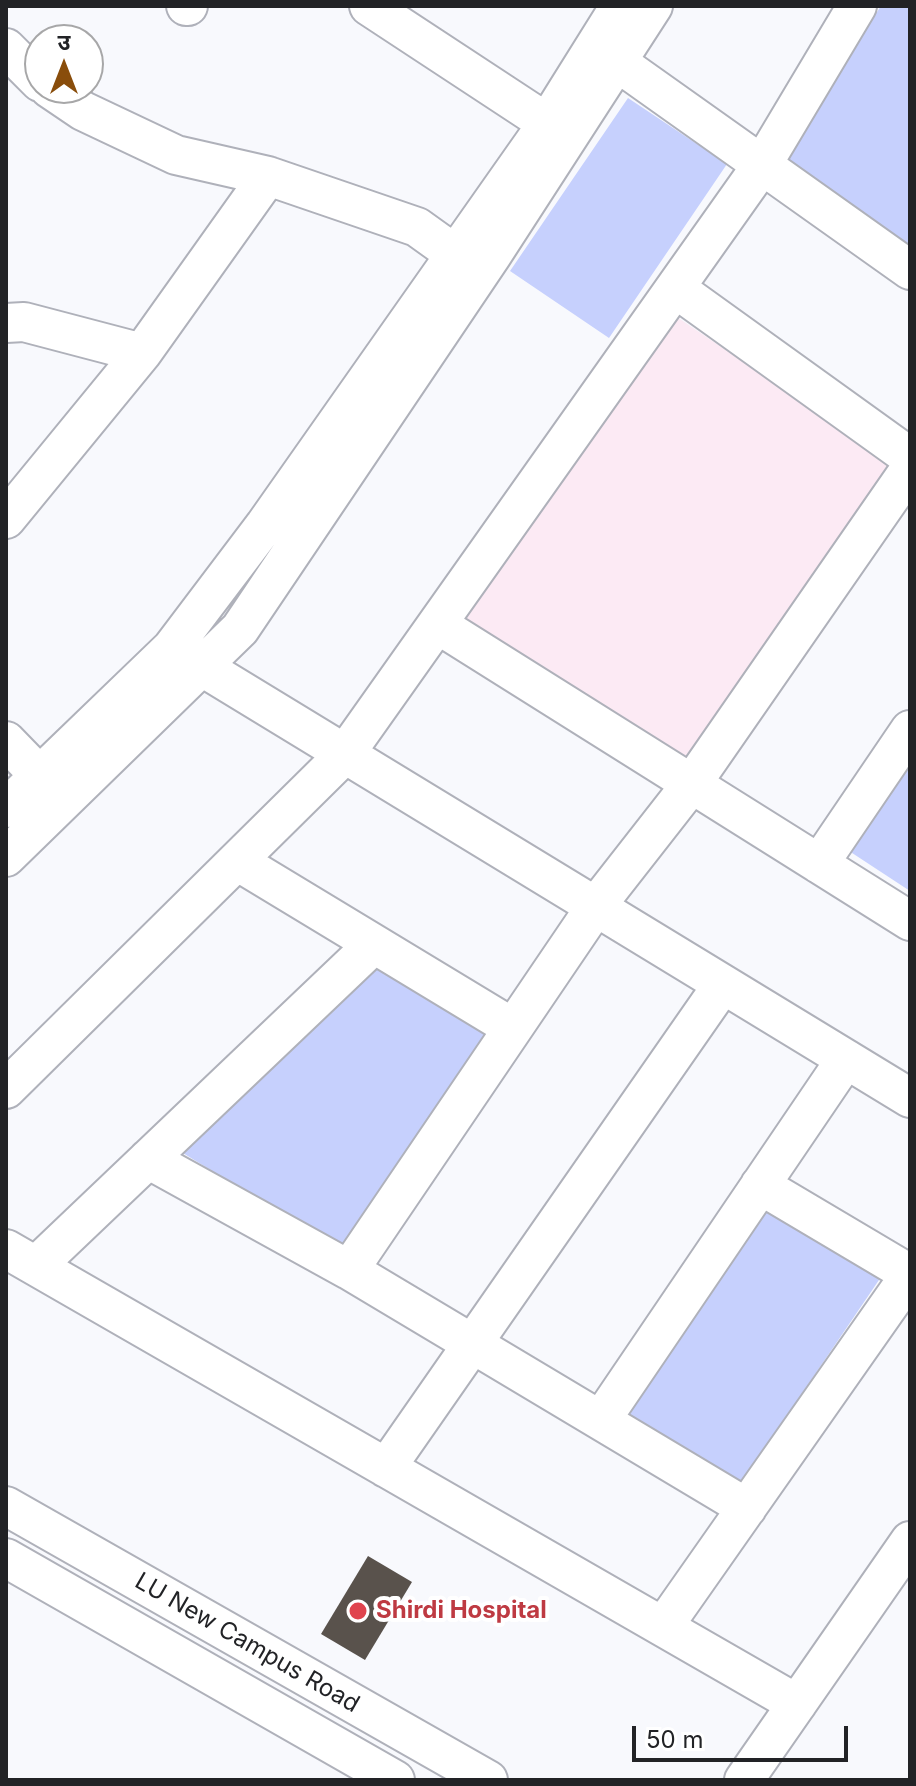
<!DOCTYPE html>
<html>
<head>
<meta charset="utf-8">
<style>
  body { margin:0 }
  #map { position:relative; width:916px; height:1786px; overflow:hidden; background:#f8f9fd; font-family:Inter,"Noto Sans Devanagari",sans-serif }
  canvas { display:block }
  .frame { position:absolute; inset:0; border:8px solid #222326; pointer-events:none }
  .north { position:absolute; left:24px; top:24px; width:80px; height:80px; box-sizing:border-box; background:#fff; border:2px solid #a7a7a8; border-radius:50%; rotate:0deg; font-size:22px; font-weight:700; line-height:32px; text-align:center; color:#222326 }
  .north::after { content:''; display:block; margin:auto; width:28px; height:36px; background:#894d0b; clip-path:polygon(50% 0,100% 100%,50% 72%,0 100%) }
  .scale { position:absolute; left:632px; top:1726px; width:216px; height:36px; box-sizing:border-box; border:4px solid #222326; border-top:0; padding-left:10px; font-size:24px; line-height:28px; white-space:nowrap; color:#222326; -webkit-text-stroke:6px #fff; paint-order:stroke }
</style>
</head>
<body>
<div id="map">
<canvas width="916" height="1786"></canvas>
<div class="frame"></div>
<div class="north">उ</div>
<div class="scale">50 m</div>
</div>
<script>
const context = document.querySelector('canvas').getContext('2d');
context.lineJoin = 'round';
function paint(path, color) {
  context.fillStyle = color;
  context.fill(path, 'evenodd');
}
function shape(rows) {
  const path = new Path2D();
  for (const r of rows) {
    path.moveTo(r[0], r[1]);
    for (let i = 2; i < r.length; i += 2) path.lineTo(r[i], r[i + 1]);
  }
  return path;
}
function strokePath(path, color, width, dash) {
  context.strokeStyle = color;
  context.lineWidth = width;
  context.lineCap = dash ? 'butt' : 'round';
  context.setLineDash(dash || []);
  context.stroke(path);
}
function write(font, color, halo, rows, align = 'center') {
  context.font = font + ' Inter,sans-serif';
  context.lineWidth = 8;
  context.setLineDash([]);
  context.textBaseline = 'middle';
  context.strokeStyle = halo;
  context.fillStyle = color;
  for (const [text, x, y, turn = 0] of rows) {
    context.save();
    context.translate(x, y);
    context.rotate((+turn || 0) * Math.PI / 180);
    context.textAlign = isNaN(turn) ? turn : align;
    if (halo) context.strokeText(text, 0, 0);
    context.fillText(text, 0, 0);
    context.restore();
  }
}
const education = shape([
  [674,315,891,462,682,767,465,620]
]);
const green = shape([
  [881,6,910,6,910,245,779,158],
  [628,98,727,164,609,338,510,271],
  [910,760,910,891,846,849],
  [376,966,495,1036,344,1252,178,1150],
  [769,1208,881,1277,742,1482,628,1416]
]);
const building = shape([
  [368,1556,412,1582,365,1660,321,1634]
]);
const minor = shape([
  [186,6,188,6],
  [369,6,547,123],
  [596,47,910,270],
  [6,48,40,82],
  [49,88,83,111,176,155,268,176,417,227,456,255],
  [675,288,910,457],
  [6,323,24,322,142,353],
  [6,519,142,353,268,176],
  [437,624,910,921],
  [181,654,910,1098],
  [6,741,40,776],
  [6,808,172,648,265,525,540,134,620,6],
  [6,857,240,629,492,255,653,6],
  [237,861,513,1028],
  [819,864,910,730],
  [6,1089,345,754,762,165,857,6],
  [148,1159,349,1270,747,1508],
  [760,1185,910,1274],
  [6,1249,797,1704],
  [36,1266,374,944],
  [349,1270,596,906,693,782,910,469],
  [601,1420,846,1059],
  [386,1468,723,984],
  [6,1506,488,1780],
  [6,1558,395,1780],
  [663,1627,910,1275],
  [744,1780,910,1541]
]);
const markers = [
  [358,1611,10,"#e0444e"]
];
const healthNames = [
  ["Shirdi Hospital",376,1611]
];
const streetNames = [
  ["LU New Campus Road",247,1643,30]
];
paint(education, '#fceaf4');
paint(green, '#c6d0fd');
paint(building, '#59524c');
strokePath(minor, '#afb1ba', 42);
strokePath(minor, '#fff', 38);
for (const [x, y, r, color] of markers) {
  const dot = new Path2D();
  dot.arc(x, y, r, 0, 2 * Math.PI);
  context.fillStyle = color;
  context.fill(dot);
  strokePath(dot, '#fff', 3);
}
write('bold 24px', '#be3a42', '#fff', healthNames, 'left');
write('24px', '#222326', '#fff', streetNames);
</script>
</body>
</html>
